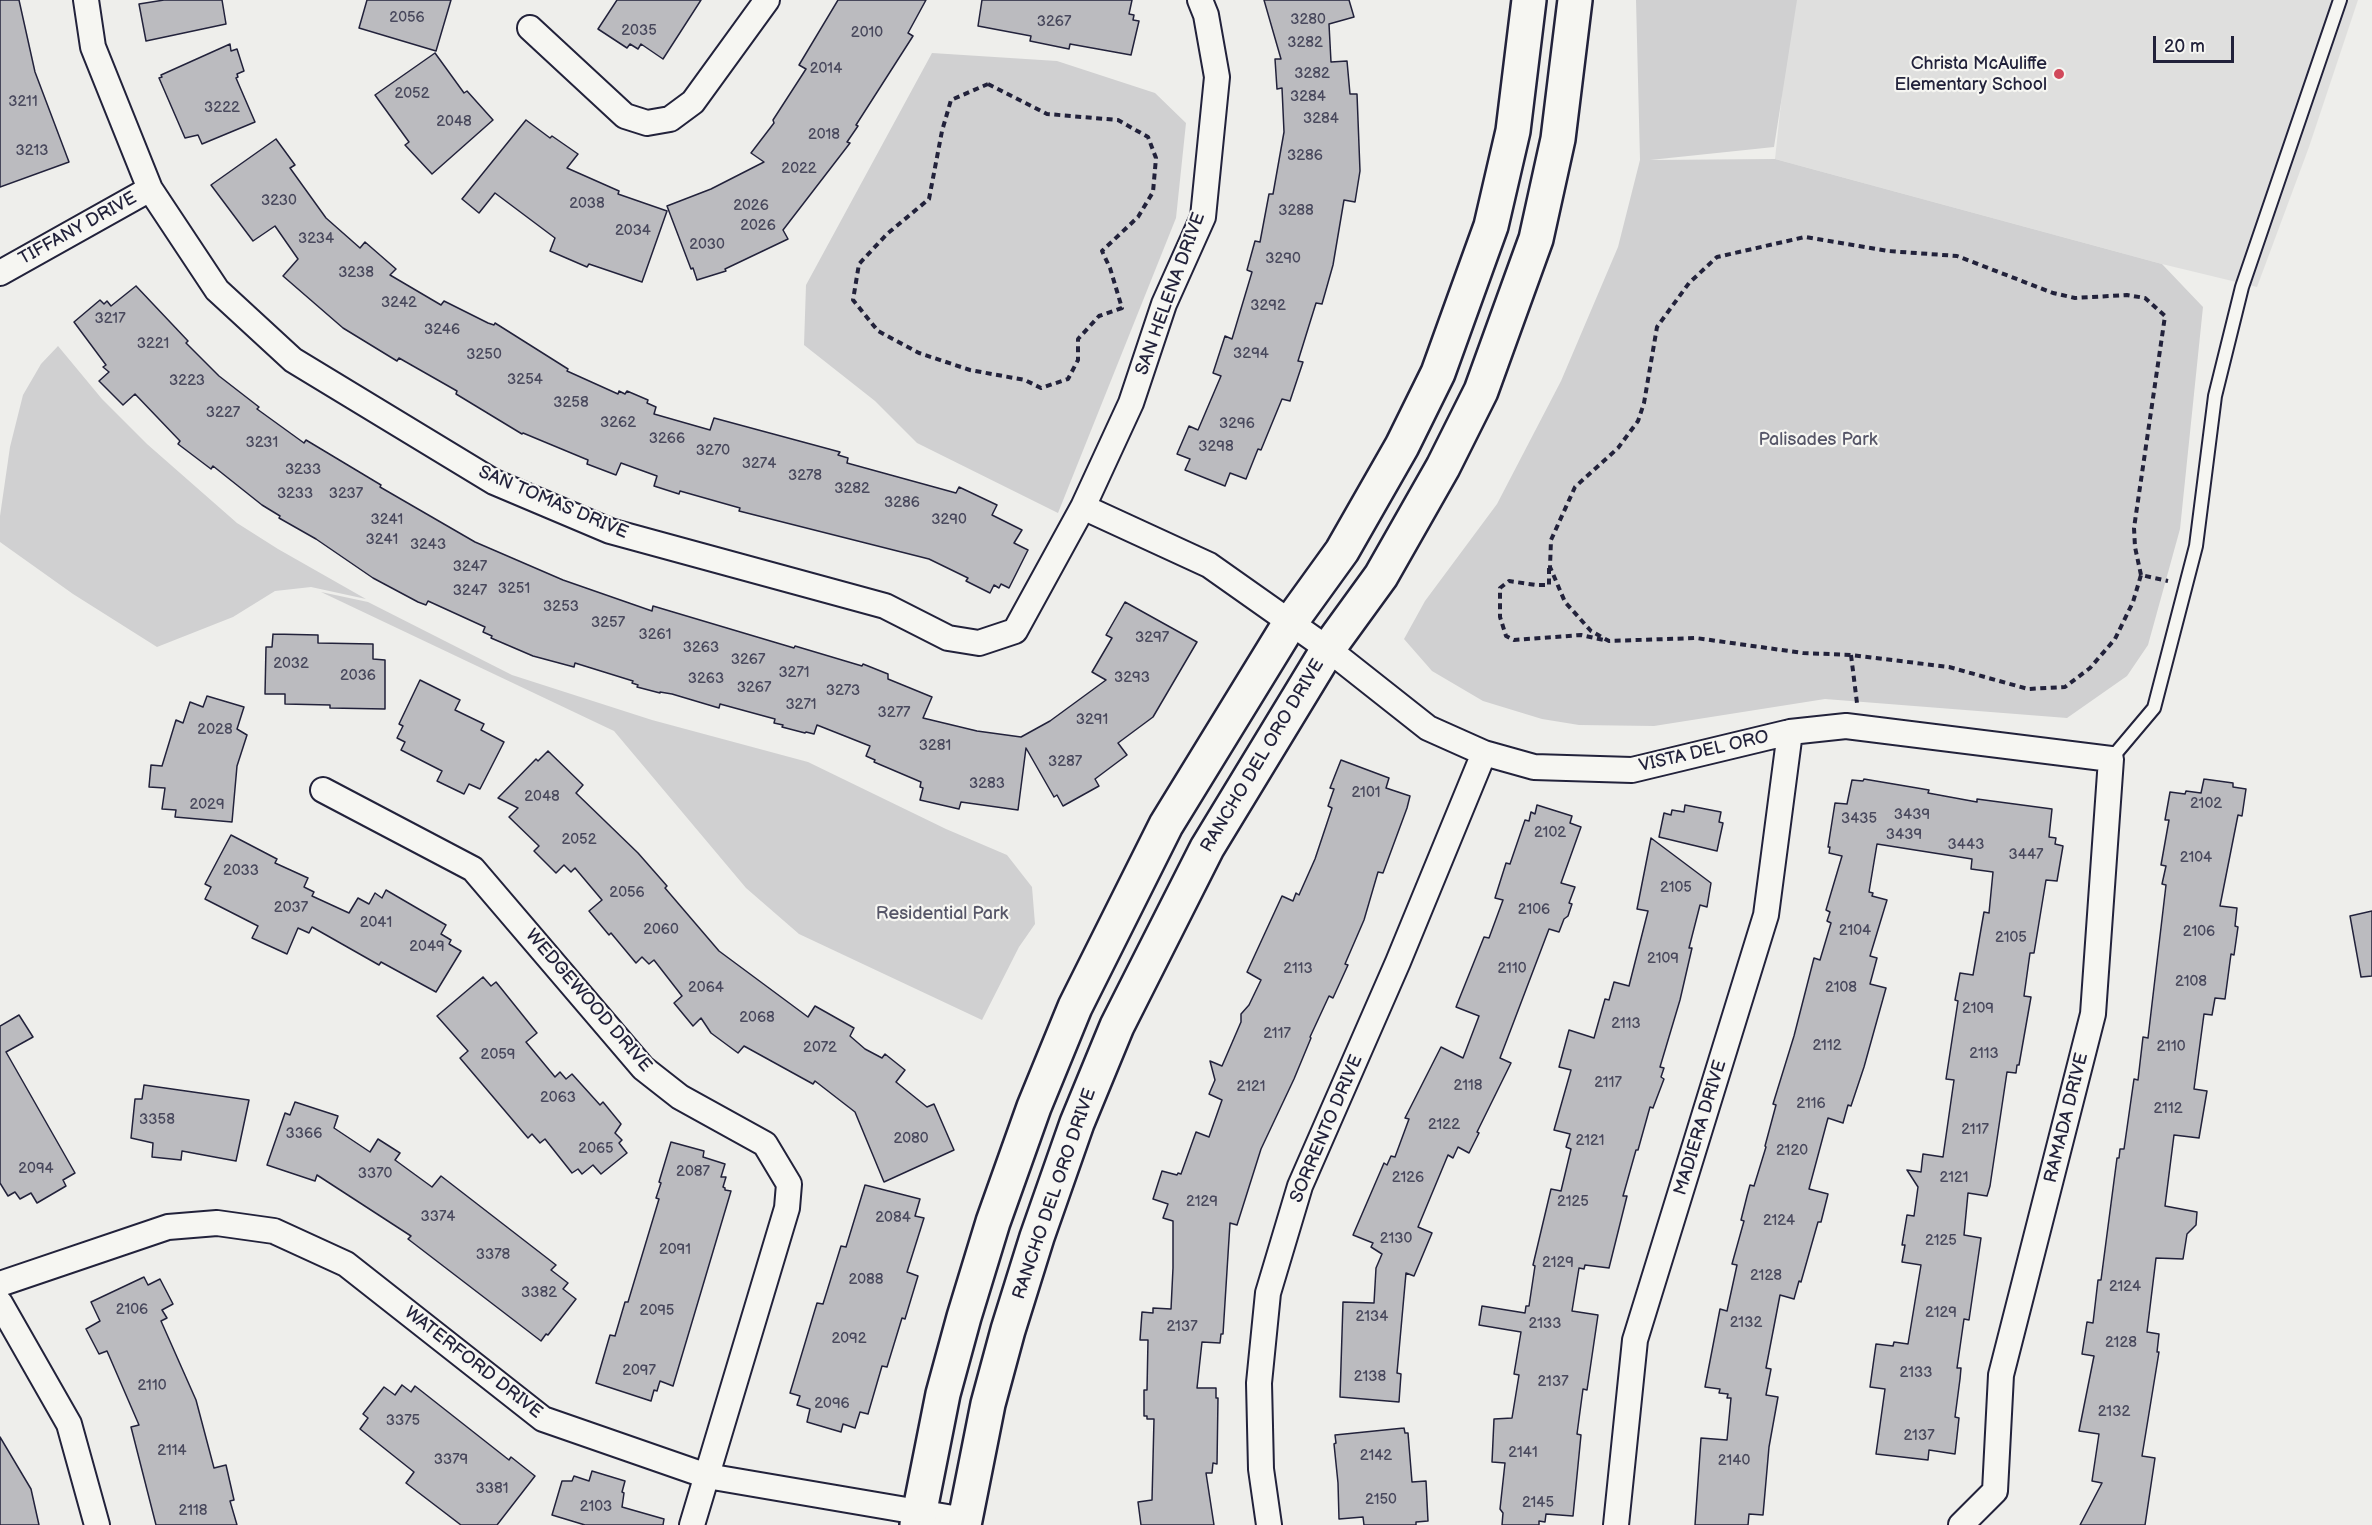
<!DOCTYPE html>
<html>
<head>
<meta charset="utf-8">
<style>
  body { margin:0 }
  #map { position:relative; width:2372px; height:1525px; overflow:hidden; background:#eeeeeb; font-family:"Balsamiq Sans",sans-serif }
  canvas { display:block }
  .scale { position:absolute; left:2153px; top:36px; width:81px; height:27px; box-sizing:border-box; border:3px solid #22223b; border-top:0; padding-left:8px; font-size:18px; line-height:21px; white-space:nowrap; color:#22223b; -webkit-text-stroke:4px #f6f6f2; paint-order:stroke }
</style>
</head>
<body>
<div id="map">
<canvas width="2372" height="1525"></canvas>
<div class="scale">20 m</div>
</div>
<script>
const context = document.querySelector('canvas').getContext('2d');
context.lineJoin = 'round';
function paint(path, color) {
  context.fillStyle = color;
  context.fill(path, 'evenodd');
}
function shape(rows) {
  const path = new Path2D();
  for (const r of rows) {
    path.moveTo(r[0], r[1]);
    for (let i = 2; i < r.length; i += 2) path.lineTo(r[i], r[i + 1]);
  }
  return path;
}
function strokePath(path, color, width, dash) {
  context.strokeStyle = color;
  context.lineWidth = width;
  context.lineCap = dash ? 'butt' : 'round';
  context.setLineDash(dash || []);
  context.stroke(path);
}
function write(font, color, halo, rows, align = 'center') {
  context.font = font + ' "Balsamiq Sans",sans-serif';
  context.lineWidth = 4.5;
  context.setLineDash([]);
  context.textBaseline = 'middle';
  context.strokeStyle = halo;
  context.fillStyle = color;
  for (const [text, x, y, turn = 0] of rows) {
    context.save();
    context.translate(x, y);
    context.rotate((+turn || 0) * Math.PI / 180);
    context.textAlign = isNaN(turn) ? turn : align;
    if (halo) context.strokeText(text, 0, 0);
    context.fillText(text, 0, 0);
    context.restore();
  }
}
const built = shape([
  [1792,0,2358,0,2309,147,2257,287,2162,264,1775,159]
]);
const green = shape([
  [1636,0,1797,0,1774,147,1650,160,1775,159,2162,264,2203,307,2180,529,2148,645,2127,676,2067,718,1825,699,1654,726,1579,725,1542,719,1483,701,1432,671,1404,639,1425,601,1497,504,1561,381,1618,247,1640,160],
  [932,53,1057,61,1155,93,1186,123,1176,218,1058,513,917,443,875,401,804,345,806,285],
  [58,346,102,399,147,444,237,523,278,549,366,599,311,587,275,591,233,617,157,647,73,594,0,542,0,516,10,447,23,395,41,364],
  [321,592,368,602,512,675,652,720,808,762,946,829,1007,855,1032,887,1035,924,1019,947,982,1020,799,934,746,888,614,731]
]);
const building = shape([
  [0,0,19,0,35,72,69,162,0,187,0,0],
  [164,0,222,0,226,24,146,41,139,4,164,0],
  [367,0,451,0,436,51,359,28,367,0],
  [617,0,701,0,663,59,641,44,638,49,630,44,627,48,598,29,617,0],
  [838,0,926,0,908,33,913,36,856,125,858,126,847,142,850,143,783,230,788,239,725,269,726,271,697,280,693,268,691,269,667,206,711,189,764,162,751,153,774,123,773,120,806,69,799,65,838,0],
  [982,0,1132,0,1129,14,1134,15,1133,20,1139,21,1131,55,1070,44,1069,49,1030,41,1031,36,978,26,982,0],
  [1264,0,1349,0,1354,17,1329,24,1331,62,1347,61,1350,94,1357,94,1360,171,1355,202,1344,200,1333,265,1322,304,1316,303,1298,361,1303,362,1290,401,1282,399,1261,450,1258,449,1246,479,1230,473,1225,486,1185,470,1190,459,1177,454,1189,426,1198,430,1221,376,1213,373,1225,336,1232,339,1252,272,1247,270,1255,241,1260,242,1269,194,1273,194,1284,132,1282,88,1277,89,1275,59,1281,59,1264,0],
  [230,44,231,51,237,49,244,71,237,74,238,77,236,78,255,122,202,144,198,135,185,138,159,78,162,77,161,75,230,44],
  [435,53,464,93,467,91,493,120,432,174,405,145,409,142,375,95,435,53],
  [526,120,550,138,552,136,578,154,567,168,619,191,618,194,667,211,642,282,589,264,587,267,550,251,555,238,495,193,479,213,462,199,526,120],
  [276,139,295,165,290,168,326,218,360,248,365,242,396,269,390,275,441,305,444,301,488,323,494,325,495,323,568,369,567,371,618,394,619,391,625,394,627,391,648,400,647,403,656,407,654,414,710,430,714,418,840,452,838,455,848,458,847,463,956,493,959,487,997,505,992,515,1022,530,1014,543,1028,550,1009,588,1001,584,999,588,994,585,990,593,966,581,968,578,929,559,739,511,740,508,680,491,679,494,654,486,657,476,621,463,616,475,587,464,588,460,523,433,522,434,456,394,457,391,399,358,397,361,343,328,283,276,298,259,275,226,253,241,211,185,276,139],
  [136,286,188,341,186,343,219,376,259,407,257,409,304,443,306,440,381,485,380,487,475,542,563,580,652,611,653,606,794,648,795,646,862,666,863,664,888,674,888,679,932,697,923,718,977,731,1021,737,1050,721,1106,680,1092,672,1112,638,1106,635,1125,602,1197,642,1153,717,1118,743,1127,755,1095,779,1099,786,1063,806,1057,795,1054,797,1026,748,1018,810,961,802,959,809,920,800,923,788,920,787,921,782,874,762,875,760,866,756,870,746,817,725,814,734,806,732,805,733,782,727,783,725,774,723,775,719,720,704,719,708,672,694,660,692,660,693,637,687,638,685,632,683,633,681,575,663,574,667,533,656,491,638,492,636,483,632,485,627,428,601,426,605,418,602,373,578,316,539,279,518,280,516,262,505,213,466,211,469,178,444,180,441,135,394,123,405,99,381,109,372,103,367,106,365,74,322,100,300,104,304,107,301,111,306,136,286],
  [273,634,318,635,318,643,373,644,373,659,385,660,385,709,330,708,330,705,285,704,285,694,265,694,266,647,272,647,273,634],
  [420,680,460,700,455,710,484,724,481,730,504,742,480,789,469,784,464,794,437,781,442,771,401,750,405,742,397,738,403,726,399,724,420,680],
  [207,696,244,707,237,729,247,735,237,766,232,822,175,817,176,810,162,809,165,788,149,787,151,765,162,766,176,720,183,723,190,702,203,707,207,696],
  [548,751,583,785,576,793,638,853,667,886,665,888,719,951,808,1017,815,1006,854,1028,850,1036,865,1049,882,1058,885,1054,905,1070,896,1082,927,1107,934,1104,954,1150,884,1182,855,1112,815,1081,813,1084,744,1046,738,1053,711,1033,701,1018,693,1026,674,1003,682,996,654,960,649,964,642,957,636,963,611,933,609,935,589,911,602,900,575,868,571,872,564,865,556,873,534,851,539,846,509,817,518,808,498,798,536,759,538,761,548,751],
  [1341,760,1389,778,1386,788,1410,796,1407,808,1383,873,1378,872,1364,920,1345,964,1348,965,1333,998,1329,996,1310,1037,1311,1038,1294,1079,1261,1149,1237,1225,1230,1223,1223,1334,1221,1334,1220,1343,1202,1342,1197,1388,1216,1388,1216,1398,1218,1398,1217,1464,1213,1463,1212,1473,1206,1473,1214,1525,1141,1525,1138,1502,1152,1500,1154,1419,1147,1419,1147,1416,1144,1416,1144,1390,1147,1390,1148,1340,1140,1340,1142,1312,1153,1313,1153,1308,1171,1309,1173,1268,1173,1221,1163,1218,1168,1204,1153,1199,1162,1171,1177,1175,1178,1173,1181,1174,1196,1132,1209,1137,1222,1100,1209,1094,1215,1080,1210,1061,1222,1066,1241,1022,1241,1014,1249,1005,1261,980,1247,972,1282,896,1293,901,1296,893,1299,895,1315,859,1332,808,1328,806,1334,789,1330,788,1341,760],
  [1864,779,1929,790,1928,793,1977,802,1977,799,2052,809,2049,837,2056,838,2055,844,2063,846,2057,881,2046,880,2034,953,2030,953,2024,996,2031,997,2019,1065,2017,1065,2016,1073,2007,1072,1990,1186,1987,1196,1968,1193,1964,1235,1981,1238,1969,1320,1964,1319,1957,1368,1961,1368,1960,1379,1955,1417,1959,1418,1955,1454,1929,1450,1928,1460,1876,1454,1885,1389,1870,1387,1876,1344,1893,1346,1894,1342,1908,1344,1921,1265,1902,1262,1905,1245,1902,1245,1907,1215,1914,1216,1918,1187,1907,1170,1921,1172,1923,1154,1943,1157,1954,1080,1946,1079,1958,1001,1955,1000,1960,973,1973,975,1984,912,1989,913,1993,872,1971,869,1972,859,1877,844,1869,892,1873,893,1872,896,1887,900,1870,956,1877,958,1870,984,1886,988,1864,1067,1851,1106,1848,1105,1843,1123,1828,1118,1809,1189,1828,1194,1821,1222,1818,1222,1801,1282,1799,1281,1794,1299,1780,1295,1766,1368,1771,1369,1766,1395,1778,1397,1769,1447,1763,1515,1749,1514,1748,1525,1695,1525,1701,1438,1727,1440,1731,1398,1727,1398,1728,1394,1719,1393,1720,1389,1705,1387,1720,1309,1727,1311,1737,1265,1732,1264,1744,1221,1741,1220,1747,1196,1750,1185,1754,1186,1766,1147,1765,1146,1776,1105,1773,1104,1794,1036,1814,958,1820,960,1831,923,1827,921,1830,912,1826,910,1842,856,1829,853,1830,847,1828,847,1835,803,1847,804,1852,780,1863,781,1864,779],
  [2204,779,2233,783,2233,787,2246,789,2242,816,2238,815,2220,906,2237,908,2235,926,2238,927,2234,955,2231,954,2225,999,2215,998,2212,1015,2204,1014,2194,1089,2207,1091,2199,1138,2174,1135,2165,1206,2197,1212,2196,1225,2187,1234,2183,1259,2156,1258,2147,1332,2159,1334,2157,1352,2159,1352,2142,1456,2155,1458,2145,1525,2080,1525,2102,1483,2092,1481,2099,1434,2079,1431,2094,1356,2082,1354,2087,1322,2093,1323,2098,1280,2101,1280,2117,1158,2119,1158,2120,1149,2124,1149,2134,1079,2138,1080,2143,1037,2148,1038,2166,885,2162,884,2166,866,2161,865,2169,820,2165,820,2170,792,2185,794,2186,791,2201,793,2204,779],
  [1537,805,1572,816,1570,823,1581,827,1561,883,1575,887,1569,903,1572,904,1568,916,1564,919,1559,932,1549,929,1500,1058,1511,1063,1477,1132,1479,1133,1469,1153,1458,1147,1453,1158,1448,1155,1418,1227,1432,1233,1414,1276,1406,1273,1397,1373,1401,1374,1399,1402,1340,1397,1343,1302,1374,1303,1376,1268,1382,1254,1371,1247,1373,1243,1353,1235,1384,1163,1387,1165,1391,1156,1395,1157,1409,1119,1405,1118,1441,1047,1463,1058,1479,1016,1456,1007,1484,937,1489,938,1503,900,1495,898,1506,863,1510,864,1525,820,1529,821,1531,812,1535,814,1537,805],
  [1685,805,1721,812,1719,822,1723,823,1717,851,1659,837,1664,813,1671,815,1672,810,1684,812,1685,805],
  [231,835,277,859,275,863,308,878,304,887,314,892,312,896,349,913,358,898,369,904,375,893,382,898,386,890,446,925,441,934,451,940,449,944,461,951,436,992,381,962,379,965,312,927,309,933,298,928,287,954,252,938,258,926,205,899,211,887,205,884,231,835],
  [1651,838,1711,883,1707,907,1700,905,1689,948,1692,948,1680,1000,1660,1067,1664,1068,1661,1077,1664,1079,1653,1108,1650,1107,1638,1150,1636,1150,1623,1196,1627,1196,1609,1268,1585,1265,1584,1269,1579,1268,1572,1311,1598,1315,1587,1390,1583,1389,1577,1434,1581,1435,1573,1516,1546,1514,1545,1522,1539,1521,1539,1525,1502,1525,1503,1513,1500,1509,1505,1463,1492,1462,1494,1419,1512,1418,1519,1375,1514,1374,1521,1332,1479,1325,1482,1306,1525,1313,1526,1306,1529,1306,1535,1266,1533,1265,1551,1189,1561,1191,1571,1149,1566,1147,1570,1134,1554,1130,1571,1070,1559,1067,1569,1030,1594,1038,1605,999,1609,1000,1614,982,1629,986,1648,911,1637,909,1651,838],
  [2372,911,2372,976,2361,977,2350,916,2372,911],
  [483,977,491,986,496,982,537,1033,526,1042,555,1077,560,1072,566,1079,572,1074,600,1105,603,1102,621,1124,615,1133,622,1140,619,1143,627,1153,601,1174,593,1165,582,1174,578,1169,572,1173,545,1139,540,1143,532,1134,528,1138,460,1058,468,1051,437,1016,483,977],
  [19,1015,33,1037,6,1052,75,1173,63,1180,66,1186,37,1203,31,1193,20,1199,15,1192,8,1196,0,1183,0,1026,19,1015],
  [144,1085,249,1100,236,1161,182,1151,181,1160,152,1157,153,1143,131,1138,135,1099,142,1099,144,1085],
  [295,1102,338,1116,334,1128,370,1152,378,1139,400,1153,395,1160,432,1187,441,1176,556,1265,551,1270,568,1283,563,1289,576,1299,548,1335,546,1334,541,1341,408,1239,411,1236,317,1175,315,1181,267,1165,285,1113,290,1115,295,1102],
  [671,1142,704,1151,703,1157,725,1164,721,1177,726,1177,723,1187,725,1188,725,1190,731,1191,673,1386,660,1381,657,1391,654,1390,651,1401,596,1383,610,1335,615,1336,625,1302,628,1302,659,1199,656,1198,661,1183,659,1182,671,1142],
  [865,1185,920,1199,915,1216,924,1218,907,1272,918,1276,905,1319,902,1318,887,1367,882,1366,868,1414,860,1412,855,1428,843,1424,841,1432,807,1422,810,1409,797,1405,800,1396,790,1393,817,1303,823,1304,841,1246,846,1247,865,1185],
  [144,1277,148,1285,160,1279,173,1304,162,1310,167,1318,161,1321,196,1400,214,1468,226,1465,234,1500,230,1501,237,1525,156,1525,131,1427,139,1425,107,1351,99,1354,86,1329,100,1321,91,1302,144,1277],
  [402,1385,411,1392,415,1386,509,1460,511,1457,535,1476,497,1525,461,1525,406,1483,414,1472,360,1429,368,1418,363,1414,384,1387,395,1395,402,1385],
  [1404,1428,1405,1433,1408,1433,1412,1482,1426,1481,1428,1521,1416,1522,1416,1525,1364,1525,1363,1517,1339,1519,1338,1483,1334,1444,1336,1443,1335,1435,1404,1428],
  [0,1437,31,1489,39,1525,0,1525,0,1437],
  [592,1471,625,1481,622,1492,624,1493,622,1507,664,1519,663,1525,585,1525,552,1515,562,1481,572,1481,574,1476,589,1481,592,1471]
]);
const path = shape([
  [988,84,1047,114,1118,120,1148,137,1156,158,1153,192,1138,217,1102,251,1110,268,1122,308,1099,316,1078,339,1078,360,1068,379,1041,388,1025,380,970,370,919,353,878,331,853,300,859,264,887,234,929,199,942,131,951,100,988,84],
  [1549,568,1549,585,1536,585,1509,581,1500,588,1500,617,1506,636,1514,640,1581,635,1604,640],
  [2141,575,2135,547,2134,528,2165,316,2145,298,2127,295,2075,298,2053,293,1957,256,1888,251,1805,237,1717,257,1689,283,1657,327,1644,403,1638,421,1618,448,1575,487,1551,540,1550,567,1565,602,1591,631,1609,641,1696,638,1803,653,1851,655,1949,667,2028,689,2065,687,2090,668,2115,639,2133,602,2141,575,2168,581],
  [1851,655,1857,703]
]);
const service = shape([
  [2111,759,2154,708,2196,546,2215,396,2242,287,2340,0]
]);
const minor = shape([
  [86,0,93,47,150,189,217,290,293,360,494,482,610,531,885,606,948,638,979,643,1015,631,1083,507,1131,403,1164,304,1203,217,1217,77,1206,15,1200,0],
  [530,28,625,116,647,123,670,119,693,102,767,0],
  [0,273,150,189],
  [1083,507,1209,565,1328,649,1428,728,1484,753,1534,767,1632,770,1790,732,1846,726,2111,759,2093,1014,2001,1375,1995,1491,1961,1525],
  [323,790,473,869,643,1068,680,1097,765,1144,789,1184,787,1208,692,1525],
  [0,1284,168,1227,217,1223,274,1231,346,1264,543,1419,707,1476,965,1520],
  [0,1303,69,1424,97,1525],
  [1269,1525,1261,1469,1259,1383,1268,1293,1300,1186,1398,962,1484,753],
  [1616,1525,1635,1340,1766,915,1790,732]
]);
const secondary = shape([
  [917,1525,943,1394,964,1317,993,1222,1034,1107,1075,1007,1166,825,1290,623,1342,551,1402,446,1438,373,1491,226,1513,131,1529,0],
  [964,1525,988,1404,1008,1330,1037,1237,1077,1123,1117,1026,1207,848,1328,649,1381,576,1443,467,1481,391,1536,239,1558,139,1575,0]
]);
const markers = [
  [2059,74,6,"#d1495b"]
];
const numberNames = [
  ["2056",407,18],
  ["3280",1308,20],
  ["3267",1054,22],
  ["2035",639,31],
  ["2010",867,33],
  ["3282",1305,43],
  ["2014",826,69],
  ["3282",1312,74],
  ["2052",412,94],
  ["3284",1308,97],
  ["3211",23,102],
  ["3222",222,108],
  ["3284",1321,119],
  ["2048",454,122],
  ["2018",824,135],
  ["3213",32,151],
  ["3286",1305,156],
  ["2022",799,169],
  ["3230",279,201],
  ["2038",587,204],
  ["2026",751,206],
  ["3288",1296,211],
  ["2026",758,226],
  ["2034",633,231],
  ["3234",316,239],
  ["2030",707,245],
  ["3290",1283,259],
  ["3238",356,273],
  ["3242",399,303],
  ["3292",1268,306],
  ["3217",110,319],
  ["3246",442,330],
  ["3221",153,344],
  ["3294",1251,354],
  ["3250",484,355],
  ["3254",525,380],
  ["3223",187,381],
  ["3258",571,403],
  ["3227",223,413],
  ["3262",618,423],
  ["3296",1237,424],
  ["3266",667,439],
  ["3231",262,443],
  ["3298",1216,447],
  ["3270",713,451],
  ["3274",759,464],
  ["3233",303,470],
  ["3278",805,476],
  ["3282",852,489],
  ["3233",295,494],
  ["3237",346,494],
  ["3286",902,503],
  ["3241",387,520],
  ["3290",949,520],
  ["3241",382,540],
  ["3243",428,545],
  ["3247",470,567],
  ["3251",514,589],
  ["3247",470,591],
  ["3253",561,607],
  ["3257",608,623],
  ["3261",655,635],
  ["3297",1152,638],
  ["3263",701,648],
  ["3267",748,660],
  ["2032",291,664],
  ["3271",794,673],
  ["2036",358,676],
  ["3293",1132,678],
  ["3263",706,679],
  ["3267",754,688],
  ["3273",843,691],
  ["3271",801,705],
  ["3277",894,713],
  ["3291",1092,720],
  ["2028",215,730],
  ["3281",935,746],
  ["3287",1065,762],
  ["3283",987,784],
  ["2101",1366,793],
  ["2048",542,797],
  ["2102",2206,804],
  ["2029",207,805],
  ["3439",1912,815],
  ["3435",1859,819],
  ["2102",1550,833],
  ["3439",1904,835],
  ["2052",579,840],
  ["3443",1966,845],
  ["3447",2026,855],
  ["2104",2196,858],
  ["2033",241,871],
  ["2105",1676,888],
  ["2056",627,893],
  ["2037",291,908],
  ["2106",1534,910],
  ["2041",376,923],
  ["2060",661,930],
  ["2104",1855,931],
  ["2106",2199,932],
  ["2105",2011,938],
  ["2049",427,947],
  ["2109",1663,959],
  ["2113",1298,969],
  ["2110",1512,969],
  ["2108",2191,982],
  ["2064",706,988],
  ["2108",1841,988],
  ["2109",1978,1009],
  ["2068",757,1018],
  ["2113",1626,1024],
  ["2117",1277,1034],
  ["2112",1827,1046],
  ["2110",2171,1047],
  ["2072",820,1048],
  ["2113",1984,1054],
  ["2059",498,1055],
  ["2117",1608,1083],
  ["2118",1468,1086],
  ["2121",1251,1087],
  ["2063",558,1098],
  ["2116",1811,1104],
  ["2112",2168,1109],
  ["3358",157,1120],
  ["2122",1444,1125],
  ["2117",1975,1130],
  ["3366",304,1134],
  ["2080",911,1139],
  ["2121",1590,1141],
  ["2065",596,1149],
  ["2120",1792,1151],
  ["2094",36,1169],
  ["2087",693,1172],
  ["3370",375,1174],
  ["2126",1408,1178],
  ["2121",1954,1178],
  ["2129",1202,1202],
  ["2125",1573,1202],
  ["3374",438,1217],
  ["2084",893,1218],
  ["2124",1779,1221],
  ["2130",1396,1239],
  ["2125",1941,1241],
  ["2091",675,1250],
  ["3378",493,1255],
  ["2129",1558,1263],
  ["2128",1766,1276],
  ["2088",866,1280],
  ["2124",2125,1287],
  ["3382",539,1293],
  ["2106",132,1310],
  ["2095",657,1311],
  ["2129",1941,1313],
  ["2134",1372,1317],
  ["2132",1746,1323],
  ["2133",1545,1324],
  ["2137",1182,1327],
  ["2092",849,1339],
  ["2128",2121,1343],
  ["2097",639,1371],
  ["2133",1916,1373],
  ["2138",1370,1377],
  ["2137",1553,1382],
  ["2110",152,1386],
  ["2096",832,1404],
  ["2132",2114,1412],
  ["3375",403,1421],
  ["2137",1919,1436],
  ["2114",172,1451],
  ["2141",1523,1453],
  ["2142",1376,1456],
  ["3379",451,1460],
  ["2140",1734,1461],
  ["3381",492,1489],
  ["2150",1381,1500],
  ["2145",1538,1503],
  ["2103",596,1507],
  ["2118",193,1511]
];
const poiNames = [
  ["Christa McAuliffe",2047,64],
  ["Elementary School",2047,85]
];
const streetNames = [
  ["TIFFANY DRIVE",78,229,-29],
  ["SAN HELENA DRIVE",1171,294,-70],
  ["SAN TOMAS DRIVE",553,503,23],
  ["VISTA DEL ORO",1704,752,-13],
  ["RANCHO DEL ORO DRIVE",1263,756,-59],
  ["WEDGEWOOD DRIVE",588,1001,49],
  ["RAMADA DRIVE",2067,1118,-76],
  ["MADIERA DRIVE",1701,1128,-73],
  ["SORRENTO DRIVE",1327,1129,-67],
  ["RANCHO DEL ORO DRIVE",1055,1194,-71],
  ["WATERFORD DRIVE",473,1363,38]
];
const parkNames = [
  ["Palisades Park",1818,440],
  ["Residential Park",942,914]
];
paint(built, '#dfdfde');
paint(green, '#d0d0d1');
paint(building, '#bbbbbf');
strokePath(building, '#22223b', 1.5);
strokePath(service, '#22223b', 16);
strokePath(minor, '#22223b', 28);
strokePath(secondary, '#22223b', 38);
strokePath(path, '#22223b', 4, [6, 4.5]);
strokePath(service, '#f6f6f2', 12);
strokePath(minor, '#f6f6f2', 24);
strokePath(secondary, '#f6f6f2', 33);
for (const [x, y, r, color] of markers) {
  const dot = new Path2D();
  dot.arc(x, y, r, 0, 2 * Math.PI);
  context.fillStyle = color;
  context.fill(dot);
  strokePath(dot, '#f6f6f2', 2);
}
write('15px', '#48485c', null, numberNames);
write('18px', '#22223b', '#f6f6f2', poiNames, 'right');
write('18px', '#22223b', '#f6f6f2', streetNames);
write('18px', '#565668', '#f6f6f2', parkNames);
</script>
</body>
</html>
